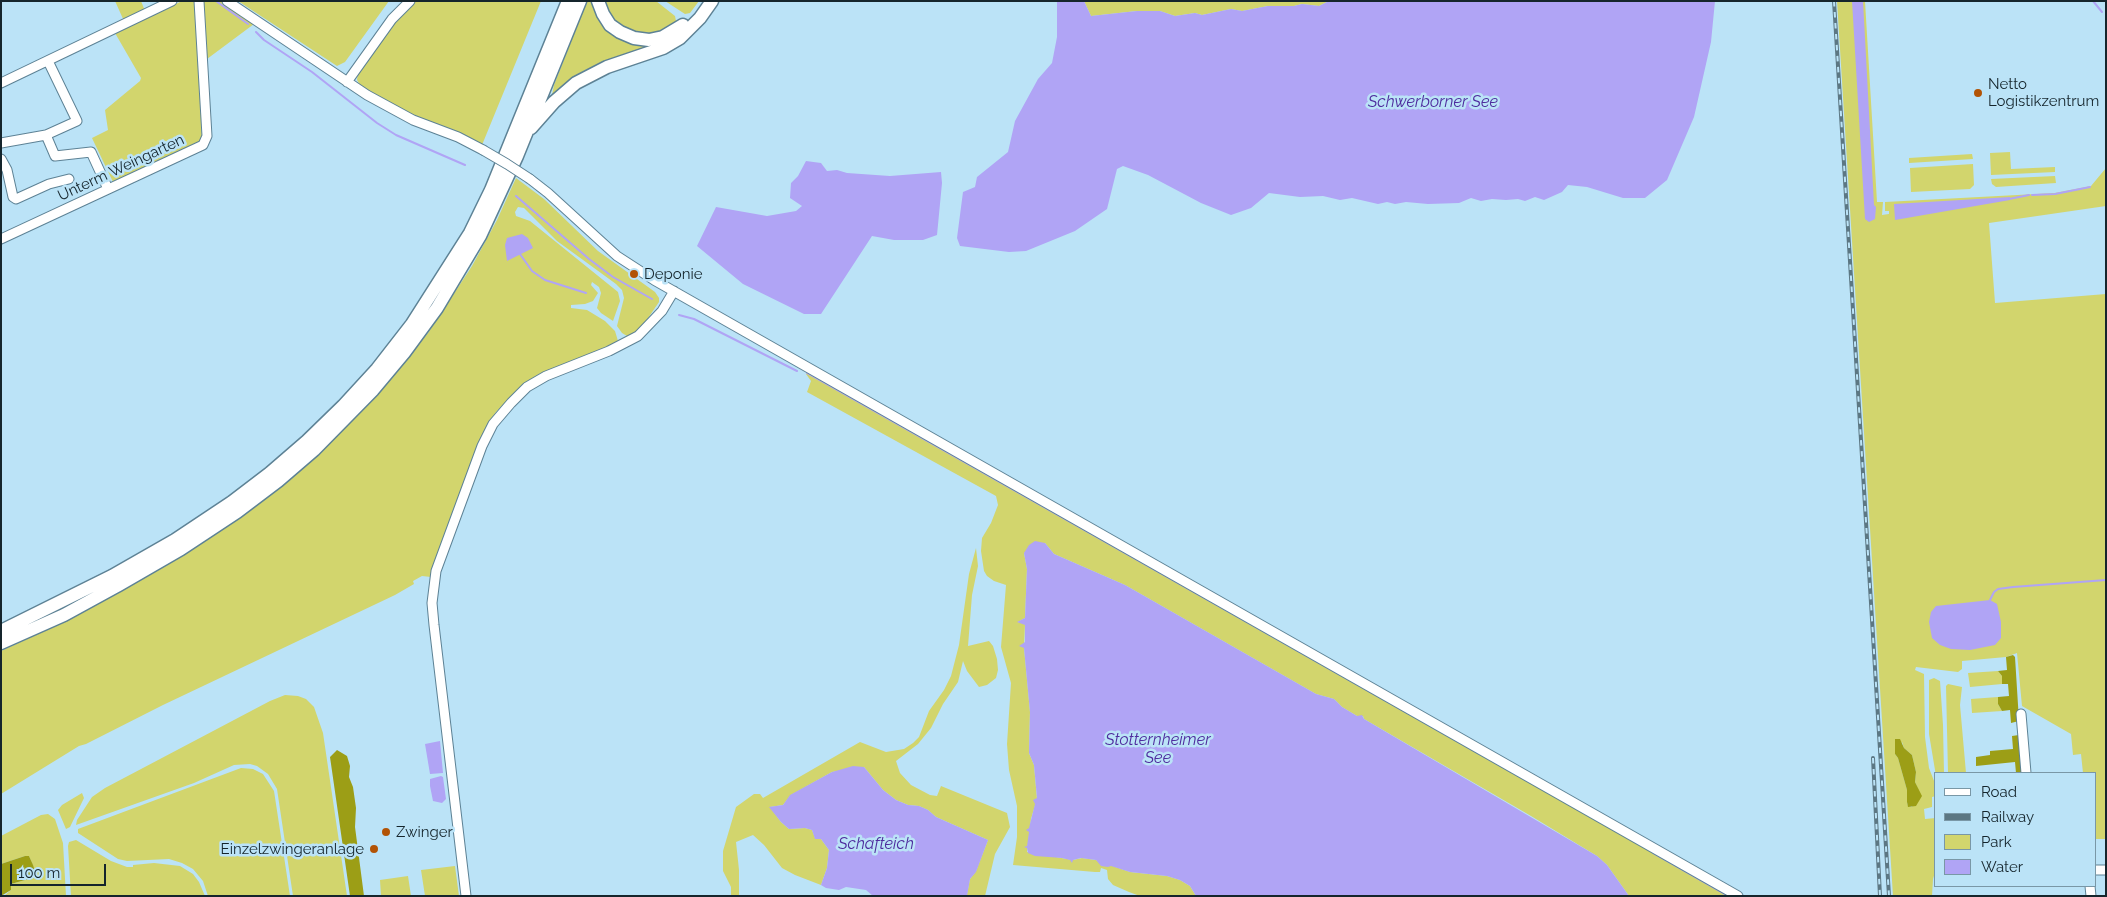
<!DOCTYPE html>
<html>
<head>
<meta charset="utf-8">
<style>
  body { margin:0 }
  #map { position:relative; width:2107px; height:897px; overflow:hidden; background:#bbe3f7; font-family:Raleway,sans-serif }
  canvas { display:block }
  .frame { position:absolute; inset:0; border:2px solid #15252c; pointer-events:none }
  .legend { position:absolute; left:1934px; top:772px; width:162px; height:115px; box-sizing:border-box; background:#bbe3f7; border:1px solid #7997a6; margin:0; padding:6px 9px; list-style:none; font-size:15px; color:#15252c }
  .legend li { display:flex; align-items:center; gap:10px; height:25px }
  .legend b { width:25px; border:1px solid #7997a6 }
  .scale { position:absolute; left:10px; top:864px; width:96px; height:22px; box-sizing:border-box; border:2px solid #15252c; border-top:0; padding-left:6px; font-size:15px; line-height:18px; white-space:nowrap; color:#15252c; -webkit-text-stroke:4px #bbe3f7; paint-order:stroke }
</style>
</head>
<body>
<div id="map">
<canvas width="2107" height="897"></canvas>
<div class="frame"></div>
<ul class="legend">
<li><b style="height:6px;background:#fff"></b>Road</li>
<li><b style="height:6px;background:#5c7783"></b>Railway</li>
<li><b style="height:14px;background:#d2d56d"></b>Park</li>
<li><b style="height:14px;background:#b0a4f5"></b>Water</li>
</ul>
<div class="scale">100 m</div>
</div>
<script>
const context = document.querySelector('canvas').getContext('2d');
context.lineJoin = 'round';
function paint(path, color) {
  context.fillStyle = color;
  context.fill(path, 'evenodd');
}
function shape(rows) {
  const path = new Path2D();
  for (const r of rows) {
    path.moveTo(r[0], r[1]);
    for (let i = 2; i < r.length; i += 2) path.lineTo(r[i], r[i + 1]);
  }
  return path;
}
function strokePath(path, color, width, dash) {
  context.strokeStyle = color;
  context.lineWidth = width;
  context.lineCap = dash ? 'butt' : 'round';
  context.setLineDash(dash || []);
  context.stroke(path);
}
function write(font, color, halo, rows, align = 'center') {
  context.font = font + ' Raleway,sans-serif';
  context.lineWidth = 5;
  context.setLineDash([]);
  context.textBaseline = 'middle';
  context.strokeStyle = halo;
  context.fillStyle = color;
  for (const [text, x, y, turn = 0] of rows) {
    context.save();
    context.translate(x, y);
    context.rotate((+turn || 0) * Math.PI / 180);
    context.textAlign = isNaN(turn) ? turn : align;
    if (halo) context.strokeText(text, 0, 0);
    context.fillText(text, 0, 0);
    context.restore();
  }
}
const green = shape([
  [115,1,141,1,145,11,124,21],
  [182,1,196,1,202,139,197,144,113,182,92,138,108,130,105,110,140,81,141,78,115,33],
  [203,1,220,1,254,24,207,59],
  [238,1,389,1,345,62,337,66],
  [414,1,541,1,482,145,390,106,360,85,357,80,358,72,379,40],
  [587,1,593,1,596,10,654,45,585,70,552,95,554,85],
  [602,1,656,1,675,16,676,21,673,29,650,37,614,24],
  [665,1,699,1,690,13,685,14],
  [1084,1,1329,1,1319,6,1302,4,1294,6,1268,6,1242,11,1231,9,1202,15,1195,13,1175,16,1160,11,1137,11,1091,16],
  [1837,1,1865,1,1877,202,1883,202,1882,215,1889,214,1889,211,1885,211,1885,202,2055,193,2091,186,2106,168,2106,206,1989,223,1995,303,2106,294,2106,839,2096,839,2096,773,2083,773,2081,754,2073,755,2071,734,2022,706,2017,653,2006,657,1962,661,1962,669,1958,672,1916,667,1915,670,1924,674,1925,737,1929,768,1936,786,1936,796,1932,797,1932,807,1924,809,1925,819,1936,818,1936,869,1933,879,1932,896,1893,896],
  [1902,742,1904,748,1912,755,1916,772,1915,782,1918,789,1912,807,1908,806,1907,802,1907,790,1898,758,1895,754,1896,749],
  [2010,152,2011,169,2055,167,2055,172,1991,175,1990,153],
  [1972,154,1973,159,1909,163,1909,158],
  [1973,164,1974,185,1970,189,1911,192,1910,168],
  [2055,176,2056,183,1996,187,1992,184,1991,179],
  [516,178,544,199,598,251,655,292,659,298,659,302,644,324,632,335,627,336,622,333,617,326,624,298,622,290,616,284,557,241,524,208,518,207,515,212,516,216,530,221,618,292,620,301,613,321,601,313,597,308,601,293,599,287,592,282,591,285,598,293,593,301,585,304,571,305,571,308,587,310,605,321,615,331,618,341,593,354,539,374,521,386,496,412,488,424,470,465,431,577,422,576,413,581,414,584,395,595,163,705,86,744,79,746,1,794,1,651,66,621,179,558,229,525,325,448,374,399,428,333,472,266,497,220],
  [807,371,1733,896,1629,896,1607,865,1597,856,1531,816,1364,719,1363,716,1357,716,1342,707,1334,699,1316,694,1125,585,1054,554,1045,543,1024,553,1027,569,1025,618,1018,622,1025,624,1024,648,1030,712,1029,753,1034,765,1037,799,1031,819,1027,852,1073,860,1082,858,1096,860,1130,872,1167,876,1180,880,1190,886,1196,896,1140,896,1129,892,1113,885,1108,879,1107,870,1101,868,1100,872,1095,872,1013,865,1017,837,1017,806,1009,770,1007,744,1011,683,1001,647,1006,585,994,581,987,576,984,571,981,551,982,538,991,523,998,505,996,496,807,392,811,381,806,374],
  [976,548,978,566,972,595,968,646,989,641,993,646,997,659,998,670,996,678,987,685,979,687,967,671,963,661,958,682,943,704,931,728,918,744,896,761,900,773,911,785,930,795,937,796,941,786,1007,813,1010,827,995,854,985,896,967,896,967,894,970,879,976,871,988,840,936,817,928,810,919,806,908,805,896,800,883,790,864,767,832,772,791,795,783,805,770,807,781,822,789,829,805,828,812,830,815,838,821,839,829,850,827,868,821,885,795,875,782,868,764,845,753,835,736,842,739,870,739,896,731,896,731,887,723,871,723,851,736,807,754,794,760,794,763,798,860,742,886,752,904,749,913,743,919,737,929,711,944,690,951,676,959,645,969,574],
  [1998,671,2002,676,2002,684,1970,687,1968,673],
  [1934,678,1940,681,1943,725,1944,773,1936,773,1936,776,1929,734,1929,680],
  [1948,684,1962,687,1960,705,1966,773,1948,773,1946,686],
  [285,695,298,696,306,699,314,707,323,733,347,896,293,896,277,789,268,774,257,766,250,764,234,765,194,783,76,825,77,820,92,797,105,788,270,701],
  [1998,697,1998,704,2002,711,1972,713,1971,699],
  [241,768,253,769,263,774,274,791,290,896,208,896,203,881,193,869,182,863,169,859,127,861,118,859,78,833,78,829],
  [82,793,84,798,70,827,66,829,58,810,62,805],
  [48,814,55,819,63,843,66,896,4,896,11,890,11,884,32,878,35,871,29,856,25,856,1,864,1,836,41,815],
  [76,840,111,861,127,867,133,867,133,865,154,863,180,866,193,874,199,882,205,896,71,896,68,846,69,842],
  [455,866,459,896,425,896,421,870],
  [408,876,411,896,381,896,380,880]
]);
const forest = shape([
  [2013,655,2015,657,2019,721,2011,723,2010,710,2002,711,1998,704,1998,697,2009,696,2008,684,2002,684,2002,676,1998,671,2007,670,2006,657],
  [2019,735,2023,773,2016,773,2015,762,1976,766,1976,757,1990,755,1990,751,2013,749,2012,736],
  [1895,739,1900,739,1904,748,1912,755,1916,772,1915,782,1922,796,1916,806,1908,807,1907,802,1907,790,1898,758,1895,754],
  [337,750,347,756,350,766,349,777,353,787,356,808,355,827,364,896,350,896,330,757],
  [25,856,29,856,33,865,35,871,32,878,11,884,11,890,1,896,1,864]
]);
const water = shape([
  [1057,1,1084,1,1091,16,1137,11,1160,11,1175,16,1195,13,1202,15,1231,9,1242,11,1268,6,1294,6,1302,4,1319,6,1329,1,1715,1,1711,42,1694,117,1667,180,1645,198,1623,198,1587,187,1568,185,1562,192,1544,200,1535,197,1525,201,1518,199,1506,200,1492,199,1481,201,1471,198,1459,203,1428,204,1406,202,1395,204,1387,202,1378,204,1352,198,1340,200,1323,196,1300,197,1269,193,1251,208,1231,215,1201,203,1148,175,1123,166,1117,169,1107,209,1075,231,1026,251,1009,252,960,246,957,238,963,192,975,187,977,177,1008,152,1015,121,1038,79,1052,63,1057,37],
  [1852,1,1863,1,1874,205,1876,207,1875,219,1869,222,1865,219],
  [806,161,821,163,827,171,837,170,847,173,890,176,941,172,942,183,937,235,923,240,894,240,872,236,821,314,804,314,743,284,697,246,716,207,767,216,796,211,802,206,790,198,791,183,798,176],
  [2010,197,2010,200,1895,220,1894,204],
  [522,234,528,238,533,248,507,261,505,245,507,238],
  [1035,541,1045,543,1054,554,1125,585,1316,694,1334,699,1342,707,1357,716,1362,715,1364,719,1597,856,1607,865,1629,896,1196,896,1190,886,1180,880,1167,876,1130,872,1111,866,1108,867,1101,866,1096,860,1081,858,1073,860,1072,863,1070,860,1062,858,1035,856,1028,853,1027,848,1024,847,1027,846,1029,832,1026,830,1029,828,1035,804,1033,800,1037,798,1034,765,1029,753,1030,712,1024,648,1019,646,1025,642,1025,625,1017,622,1025,618,1027,569,1024,553,1029,545],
  [1990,600,1997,604,2001,622,2001,638,1995,645,1970,650,1951,649,1940,645,1932,638,1929,622,1931,612,1936,606],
  [440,741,443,773,430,774,425,744],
  [853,766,864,767,883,790,896,800,908,805,919,806,928,810,936,817,988,840,976,872,970,879,967,896,873,896,866,890,846,887,839,890,826,888,821,885,827,868,829,850,821,839,815,839,812,830,805,828,789,829,781,822,769,807,783,805,790,795,832,772],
  [441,776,443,777,446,799,442,803,433,801,430,786,430,779]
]);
const stream = shape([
  [216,1,248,24],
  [2093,1,2102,12],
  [256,32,264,40,312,72,377,123,396,135,465,165],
  [2032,195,2055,194,2090,187],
  [516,196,589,259,613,277,652,299],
  [2009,199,2029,195],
  [520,254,532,271,545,280,586,293],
  [679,315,694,319,797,371],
  [807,373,1529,782],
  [1990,600,1994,592,1998,589,2013,587,2106,580],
  [1653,853,1728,896]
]);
const minor = shape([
  [227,1,367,95,413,120,458,137,483,150],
  [347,82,392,19,410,1],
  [1,83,172,1],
  [46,135,55,156,91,152,108,189],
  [1,143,46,135,77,121,48,61],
  [1,159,7,170,13,197,16,199,49,184,69,179],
  [530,179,548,193,617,256,654,280,1738,896],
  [1,239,203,145,207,136,199,1],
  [2021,714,2026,773],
  [2096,870,2106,870],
  [2090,886,2091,896],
  [466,896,434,625,432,603,436,571,482,446,493,424,511,403,527,387,546,376,609,351,638,336,662,311,674,291]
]);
const highway = shape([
  [598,1,603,14,610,25,620,32,634,38,649,40,663,37,683,25],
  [531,128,554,102,576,83,607,67,663,48,680,38,700,18,712,1],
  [1,631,112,576,175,540,232,502,270,473,307,441,343,406,377,369,412,324,470,233,491,190,568,1],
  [1,643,64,615,117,586,181,549,237,512,278,481,314,450,373,390,404,353,437,308,480,236,517,156,580,1]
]);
const rail = shape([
  [1834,1,1889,896],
  [1873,758,1880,896]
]);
const minorBridge = shape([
  [483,150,507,164,530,179]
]);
const markers = [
  [1978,93,5,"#b25305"],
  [634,274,5,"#b25305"],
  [386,832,5,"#b25305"],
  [374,849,5,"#b25305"]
];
const poiNames = [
  ["Netto",1988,84],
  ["Logistikzentrum",1988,101],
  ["Deponie",644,274],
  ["Zwinger",396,832],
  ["Einzelzwingeranlage",364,849,"right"]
];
const streetNames = [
  ["Unterm Weingarten",121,168,-25]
];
const waterNames = [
  ["Schwerborner See",1433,102],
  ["Stotternheimer",1158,740],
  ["See",1158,758],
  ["Schafteich",876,844]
];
paint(green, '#d2d56d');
paint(forest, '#9c9e16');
paint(water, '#b0a4f5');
strokePath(stream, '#b0a4f5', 2);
strokePath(minor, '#5d8295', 11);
strokePath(highway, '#5d8295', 15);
strokePath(minor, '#fff', 9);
strokePath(highway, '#fff', 12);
strokePath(rail, '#5c7783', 4);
strokePath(rail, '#bbe3f7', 2, [5.5]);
strokePath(minorBridge, '#5d8295', 11, []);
strokePath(minorBridge, '#fff', 9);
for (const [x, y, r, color] of markers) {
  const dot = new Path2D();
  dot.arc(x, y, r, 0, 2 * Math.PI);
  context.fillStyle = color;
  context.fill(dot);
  strokePath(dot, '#bbe3f7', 2);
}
write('15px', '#15252c', '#bbe3f7', poiNames, 'left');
write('15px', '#15252c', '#bbe3f7', streetNames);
write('italic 16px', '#4e2c9e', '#bbe3f7', waterNames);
</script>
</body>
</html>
